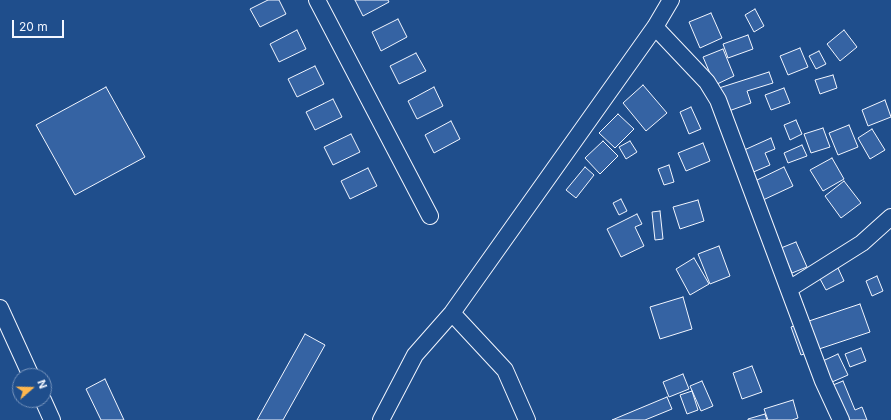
<!DOCTYPE html>
<html>
<head>
<meta charset="utf-8">
<style>
  body { margin:0 }
  #map { position:relative; width:891px; height:420px; overflow:hidden; background:#1f4e8c; font-family:Inter,sans-serif }
  canvas { display:block }
  .north { position:absolute; left:12px; top:368px; width:40px; height:40px; box-sizing:border-box; background:#1f4e8c; border:1px solid #7391ba; border-radius:50%; rotate:70deg; font-size:11px; font-weight:700; line-height:16px; text-align:center; color:#f2f6ff }
  .north::after { content:''; display:block; margin:auto; width:14px; height:18px; background:#ffb74d; clip-path:polygon(50% 0,100% 100%,50% 72%,0 100%) }
  .scale { position:absolute; left:12px; top:20px; width:52px; height:18px; box-sizing:border-box; border:2px solid #f2f6ff; border-top:0; padding-left:5px; font-size:12px; line-height:14px; white-space:nowrap; color:#f2f6ff; -webkit-text-stroke:3px #1f4e8c; paint-order:stroke }
</style>
</head>
<body>
<div id="map">
<canvas width="891" height="420"></canvas>
<div class="north">N</div>
<div class="scale">20 m</div>
</div>
<script>
const context = document.querySelector('canvas').getContext('2d');
context.lineJoin = 'round';
function paint(path, color) {
  context.fillStyle = color;
  context.fill(path, 'evenodd');
}
function shape(rows) {
  const path = new Path2D();
  for (const r of rows) {
    path.moveTo(r[0], r[1]);
    for (let i = 2; i < r.length; i += 2) path.lineTo(r[i], r[i + 1]);
  }
  return path;
}
function strokePath(path, color, width, dash) {
  context.strokeStyle = color;
  context.lineWidth = width;
  context.lineCap = dash ? 'butt' : 'round';
  context.setLineDash(dash || []);
  context.stroke(path);
}
const building = shape([
  [268,0,279,0,286,14,260,27,250,9,268,0],
  [355,0,388,0,389,2,363,16,355,0],
  [755,9,764,26,754,32,745,15,755,9],
  [711,13,722,38,700,48,689,22,711,13],
  [398,19,407,37,381,51,372,32,398,19],
  [297,30,306,49,279,62,270,44,297,30],
  [844,30,857,47,840,61,827,44,844,30],
  [748,35,753,49,728,58,723,44,748,35],
  [800,48,808,67,788,75,780,56,800,48],
  [723,49,734,76,715,85,703,57,723,49],
  [819,51,826,64,816,69,809,56,819,51],
  [416,53,426,71,399,84,390,66,416,53],
  [315,66,324,84,297,97,288,79,315,66],
  [769,72,773,83,747,91,751,103,726,112,719,88,769,72],
  [833,75,837,88,820,94,815,80,833,75],
  [643,85,667,113,646,131,623,103,643,85],
  [106,87,145,157,75,195,36,125,106,87],
  [434,87,443,106,417,119,408,101,434,87],
  [784,88,790,103,771,110,765,95,784,88],
  [333,99,342,117,315,130,306,112,333,99],
  [885,100,891,117,868,126,862,110,885,100],
  [691,107,701,129,689,134,680,112,691,107],
  [618,114,634,129,615,148,599,133,618,114],
  [796,120,802,134,790,140,784,125,796,120],
  [451,121,460,139,434,153,425,135,451,121],
  [849,125,858,147,838,155,829,133,849,125],
  [823,128,830,147,811,153,804,134,823,128],
  [872,129,885,150,870,159,858,138,872,129],
  [351,134,360,152,333,165,324,147,351,134],
  [771,138,775,149,765,153,770,165,751,173,742,151,771,138],
  [603,141,618,156,600,174,585,158,603,141],
  [630,141,637,152,626,159,619,147,630,141],
  [703,143,710,161,686,171,678,153,703,143],
  [802,145,807,156,788,163,784,153,802,145],
  [832,158,844,179,823,191,810,170,832,158],
  [669,165,674,182,664,185,658,169,669,165],
  [585,167,594,175,576,198,566,190,585,167],
  [784,167,793,186,763,200,755,181,784,167],
  [368,168,377,186,350,199,341,181,368,168],
  [844,181,861,203,841,218,825,196,844,181],
  [621,199,627,211,619,215,613,203,621,199],
  [698,200,704,221,680,229,673,207,698,200],
  [660,211,663,239,655,240,652,212,660,211],
  [637,214,642,224,635,227,644,246,621,257,607,229,637,214],
  [796,242,807,267,792,273,781,248,796,242],
  [719,246,730,276,710,284,698,254,719,246],
  [694,258,709,284,690,295,676,269,694,258],
  [838,268,844,281,826,290,819,277,838,268],
  [877,276,883,291,872,296,866,281,877,276],
  [683,297,692,329,660,339,650,307,683,297],
  [860,304,870,332,801,355,791,327,860,304],
  [305,334,325,345,283,420,257,420,305,334],
  [861,348,866,361,850,367,845,354,861,348],
  [838,354,848,375,823,386,814,365,838,354],
  [752,366,762,392,742,399,733,373,752,366],
  [683,374,689,389,669,397,663,382,683,374],
  [105,379,124,420,101,420,86,389,105,379],
  [702,381,713,406,701,411,690,386,702,381],
  [843,381,855,410,862,407,867,420,841,420,828,387,843,381],
  [692,391,698,410,687,414,680,395,692,391],
  [667,397,672,409,645,420,612,420,667,397],
  [793,400,798,418,792,420,768,420,764,409,793,400],
  [765,414,767,420,748,420,748,419,765,414]
]);
const street = shape([
  [317,0,430,216],
  [655,27,707,82,718,100,823,381,841,420],
  [789,289,862,243,891,217],
  [0,308,31,376],
  [452,313,505,370,527,420],
  [43,400,52,420],
  [381,420,415,355,452,313,655,27,671,0]
]);
paint(building, '#3563a3');
strokePath(building, '#f2f6ff', 1);
strokePath(street, '#f2f6ff', 18);
strokePath(street, '#1f4e8c', 16);
</script>
</body>
</html>
